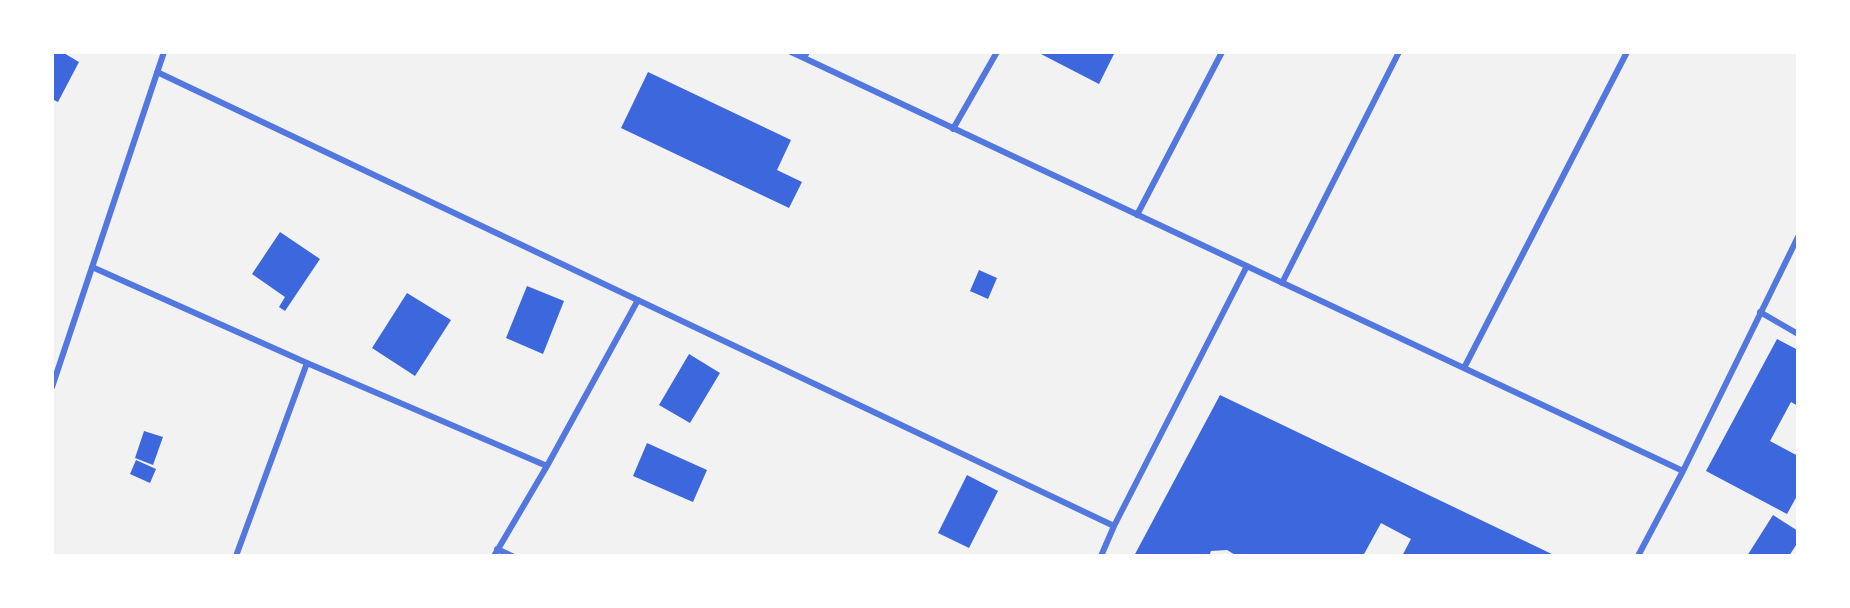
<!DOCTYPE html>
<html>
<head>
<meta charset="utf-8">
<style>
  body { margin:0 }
  #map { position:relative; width:1850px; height:608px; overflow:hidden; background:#f2f2f2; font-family:Roboto,sans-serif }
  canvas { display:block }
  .frame { position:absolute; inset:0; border:54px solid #fff; pointer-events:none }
</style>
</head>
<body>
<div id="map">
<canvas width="1850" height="608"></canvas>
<div class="frame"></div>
</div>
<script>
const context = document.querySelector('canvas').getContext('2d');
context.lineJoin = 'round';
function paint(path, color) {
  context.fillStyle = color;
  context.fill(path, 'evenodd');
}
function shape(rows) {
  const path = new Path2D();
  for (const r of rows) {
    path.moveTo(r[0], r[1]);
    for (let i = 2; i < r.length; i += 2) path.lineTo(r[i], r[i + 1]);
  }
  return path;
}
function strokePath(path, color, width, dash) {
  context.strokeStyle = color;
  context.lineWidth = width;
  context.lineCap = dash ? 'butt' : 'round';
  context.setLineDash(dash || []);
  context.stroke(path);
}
const building = shape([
  [52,52,62,52,79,62,58,102,52,99],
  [1037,52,1115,52,1099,84],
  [648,72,791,140,777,170,802,182,789,208,621,128],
  [280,232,320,259,285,311,279,307,285,297,252,274],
  [979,270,997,278,988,299,970,291],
  [527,286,564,301,543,354,506,338],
  [407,293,451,320,415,376,372,348],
  [1777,339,1798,350,1798,406,1791,402,1770,441,1798,456,1798,494,1787,514,1706,471],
  [689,354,720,373,690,423,659,405],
  [1220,395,1556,556,1402,556,1411,539,1381,523,1363,556,1237,556,1227,550,1211,551,1209,556,1134,556],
  [144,431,163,437,153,465,135,458],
  [647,443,707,470,693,502,633,476],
  [136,460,156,469,150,483,130,474],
  [967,475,998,491,969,548,938,533],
  [1773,515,1798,531,1798,542,1789,556,1747,556]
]);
const minor = shape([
  [791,52,804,58,807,52],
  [804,58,1683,471,1798,237],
  [157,72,1114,526,1247,266],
  [953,129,997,52],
  [1137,215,1222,52],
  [92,267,307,363,547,466],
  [1282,283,1399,52],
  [1760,312,1798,334],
  [1464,368,1627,52],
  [52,387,164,52],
  [497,549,512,556],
  [236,556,307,363],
  [494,556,547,466,638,300],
  [1101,556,1114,526],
  [1638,556,1683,471]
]);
paint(building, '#3d67dc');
strokePath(minor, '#5277de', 6);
</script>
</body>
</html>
